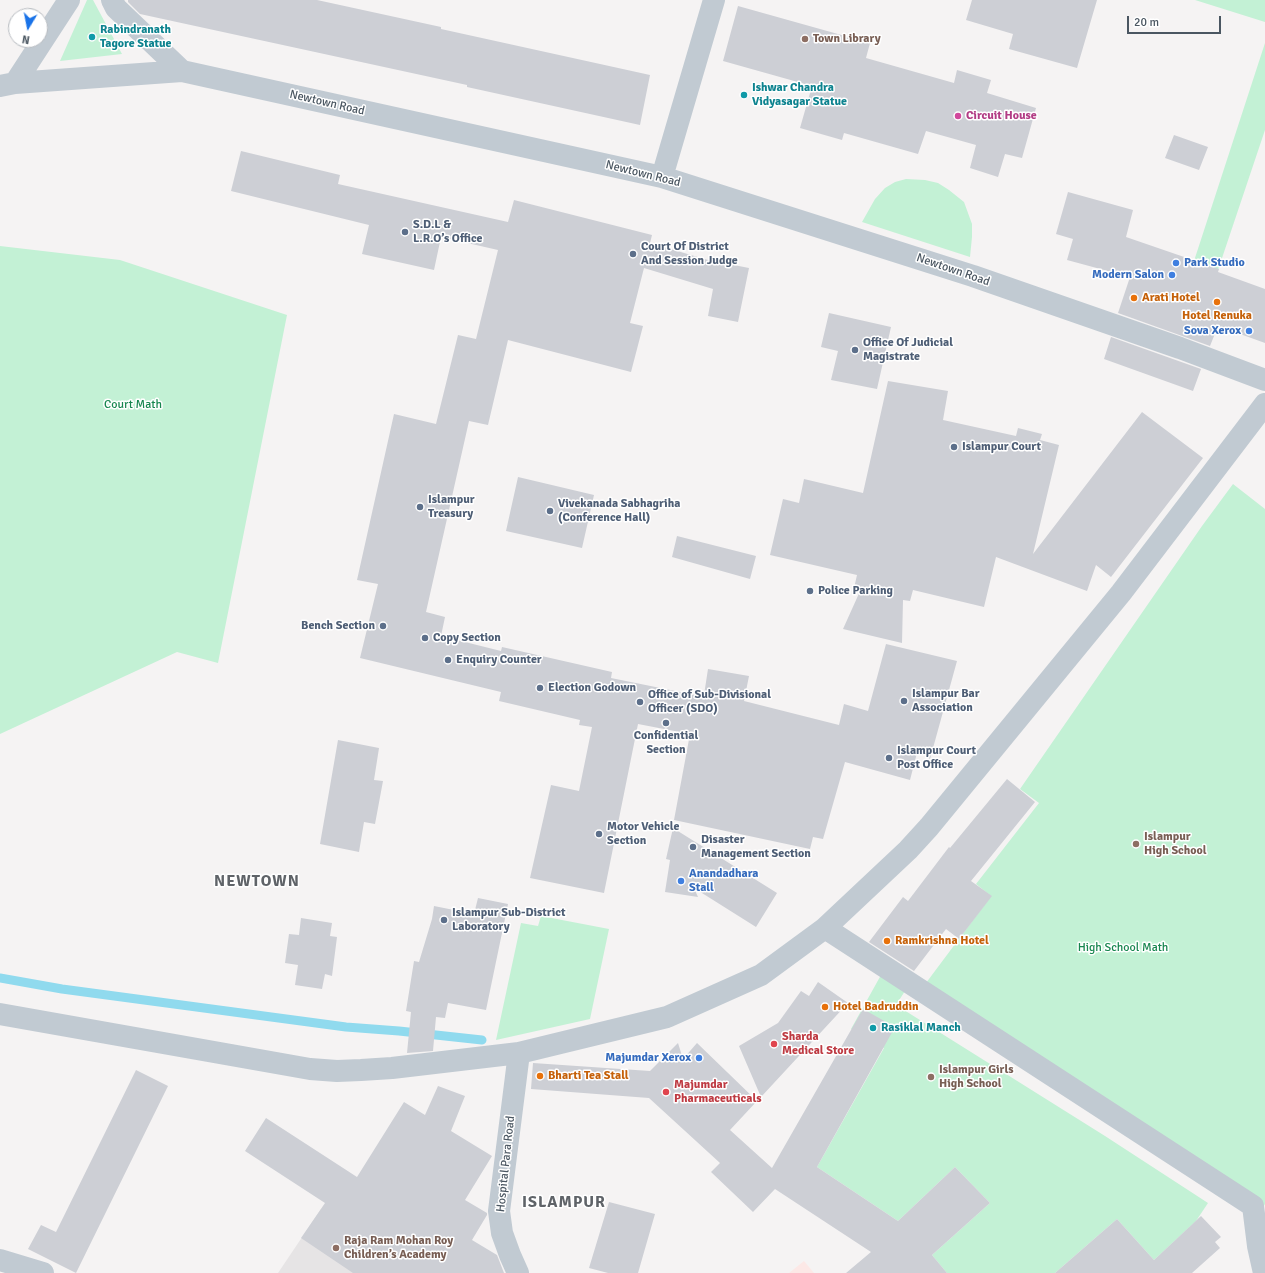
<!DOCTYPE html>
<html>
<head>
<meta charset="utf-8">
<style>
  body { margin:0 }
  #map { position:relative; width:1265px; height:1273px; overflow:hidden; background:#f5f3f3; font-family:Signika,sans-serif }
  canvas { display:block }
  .north { position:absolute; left:8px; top:8px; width:40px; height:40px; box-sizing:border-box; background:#fff; border:1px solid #b7bbc0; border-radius:50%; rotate:190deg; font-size:11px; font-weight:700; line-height:16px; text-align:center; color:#4a5661 }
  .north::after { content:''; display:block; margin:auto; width:14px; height:18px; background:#1a73e8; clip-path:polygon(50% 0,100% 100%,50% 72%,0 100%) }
  .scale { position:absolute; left:1127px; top:16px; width:94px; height:18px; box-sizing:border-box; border:2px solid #4a5661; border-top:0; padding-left:5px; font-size:12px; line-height:14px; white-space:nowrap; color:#4a5661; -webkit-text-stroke:3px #fff; paint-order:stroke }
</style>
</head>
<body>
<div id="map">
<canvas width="1265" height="1273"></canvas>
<div class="north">N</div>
<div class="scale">20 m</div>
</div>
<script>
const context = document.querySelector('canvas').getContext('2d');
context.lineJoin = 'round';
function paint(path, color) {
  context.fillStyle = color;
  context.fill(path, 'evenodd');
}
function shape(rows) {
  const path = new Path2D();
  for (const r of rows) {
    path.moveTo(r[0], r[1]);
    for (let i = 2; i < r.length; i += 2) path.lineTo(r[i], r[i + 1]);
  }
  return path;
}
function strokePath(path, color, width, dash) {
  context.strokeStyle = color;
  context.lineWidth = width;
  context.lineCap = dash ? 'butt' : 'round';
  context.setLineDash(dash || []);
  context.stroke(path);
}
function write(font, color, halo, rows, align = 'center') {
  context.font = font + ' Signika,sans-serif';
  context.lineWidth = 3;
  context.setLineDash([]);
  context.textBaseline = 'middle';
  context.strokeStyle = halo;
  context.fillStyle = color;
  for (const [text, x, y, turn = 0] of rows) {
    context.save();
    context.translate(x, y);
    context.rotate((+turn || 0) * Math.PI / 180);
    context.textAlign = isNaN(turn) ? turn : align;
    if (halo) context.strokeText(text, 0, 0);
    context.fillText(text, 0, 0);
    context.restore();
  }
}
const education = shape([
  [321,1209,415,1273,278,1273]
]);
const medical = shape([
  [804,1261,814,1273,789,1273]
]);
const green = shape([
  [87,0,93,0,122,54,60,61],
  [1195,0,1265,0,1265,22],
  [1265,43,1265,130,1218,270,1194,261],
  [906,179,925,180,938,183,949,190,964,202,972,224,972,237,970,257,862,222,875,199,885,188,895,182],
  [0,246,120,260,287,315,218,663,177,652,0,734],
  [1233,484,1265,509,1265,1204,1264,1206,923,987,991,896,976,884,1039,803,1020,789,1202,526],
  [541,916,609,929,590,1019,496,1040,521,923,538,926],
  [881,975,905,991,896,1005,1105,1136,1208,1203,1196,1221,1154,1260,1117,1219,1055,1273,947,1273,932,1255,990,1203,955,1167,898,1221,817,1167,884,1048,851,1029]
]);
const stream = shape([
  [0,978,62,989,346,1027,399,1031,482,1040]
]);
const building = shape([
  [128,0,317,0,441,27,441,29,650,75,640,125,467,87,467,85,140,14,128,2],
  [972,0,1097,0,1077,68,1009,49,1013,34,966,20],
  [738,6,870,43,866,58,954,83,957,70,991,80,987,93,1036,108,1022,158,1005,154,998,177,970,168,976,145,926,131,918,154,844,133,842,140,800,128,812,86,723,61],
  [1174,135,1208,147,1199,170,1165,158],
  [241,151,340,175,338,184,508,222,514,200,652,235,650,243,708,260,749,268,738,322,708,316,713,289,644,268,630,323,643,326,631,372,508,340,488,425,469,421,426,612,445,617,441,636,501,651,502,647,612,672,611,678,695,695,695,694,704,695,708,669,749,676,744,701,839,725,844,704,868,711,886,644,957,661,930,759,918,749,910,780,845,762,823,839,813,837,810,849,674,820,690,734,638,724,604,893,530,878,551,785,579,791,592,727,579,725,580,720,499,701,501,692,360,658,378,584,357,580,394,414,436,424,458,335,476,339,498,250,441,237,434,270,362,254,369,225,231,191],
  [1068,192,1133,210,1126,237,1219,269,1218,272,1265,289,1265,343,1218,326,1210,346,1118,313,1130,277,1067,260,1073,239,1056,234],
  [829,313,891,327,877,389,831,380,838,351,821,347],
  [1111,337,1201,369,1193,391,1104,359],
  [888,381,948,391,943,420,1016,436,1018,428,1042,434,1040,440,1059,445,1033,554,1142,412,1203,458,1111,577,1096,565,1087,591,996,557,984,607,913,590,910,601,903,600,902,643,843,629,861,589,854,588,857,575,770,555,783,499,799,503,804,479,863,493],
  [518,477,594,495,582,548,506,531],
  [677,536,756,556,750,579,672,557],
  [338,740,379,748,374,780,383,781,375,824,364,822,359,852,320,844],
  [1007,779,1035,802,971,881,992,896,959,939,946,929,914,971,869,942,903,897,908,901,949,847,950,848],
  [673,828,777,893,756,927,694,888,698,897,665,892,670,860,666,859],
  [478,898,508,904,486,1010,448,1003,445,1018,436,1017,433,1051,407,1053,411,1012,406,1011,414,961,419,962,432,919,434,906,474,914],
  [301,918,332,923,330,936,337,937,332,976,325,974,322,989,295,985,298,965,285,963,289,934,299,935],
  [818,982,848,1003,761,1097,739,1046,778,1023,801,991,809,996],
  [863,1009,895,1027,817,1167,898,1221,955,1167,990,1203,932,1255,947,1273,846,1273,871,1252,775,1189,753,1212,711,1172,720,1163,649,1098,531,1089,533,1063,650,1071,678,1043,683,1059,697,1043,757,1101,730,1130,772,1168],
  [136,1070,168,1086,76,1273,28,1249,41,1225,56,1232],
  [438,1086,465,1096,451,1131,492,1156,465,1200,487,1213,487,1215,472,1240,497,1255,504,1273,353,1273,301,1238,325,1203,245,1151,266,1118,357,1177,404,1102,425,1115],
  [609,1202,655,1214,638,1273,608,1273,589,1268],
  [1201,1216,1221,1237,1215,1242,1220,1248,1192,1273,1055,1273,1117,1219,1154,1260]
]);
const minor = shape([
  [112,0,116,8,182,71],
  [15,83,69,0],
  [0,86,15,83,182,71,662,177,973,276,1180,348,1265,380],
  [662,177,714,0],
  [825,928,1253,1206,1258,1246,1264,1273],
  [0,1014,310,1069,337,1071,361,1070,392,1068,519,1053,667,1017,761,975,825,928,908,850,929,827,1121,593,1265,404],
  [0,1260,43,1273],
  [518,1273,510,1255,502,1233,499,1211,519,1053]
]);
const markers = [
  [92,37,4,"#0f9aa8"],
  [805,39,4,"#8d6e63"],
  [744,95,4,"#0f9aa8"],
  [958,116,4,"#d1479c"],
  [405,232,4,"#5c6f8a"],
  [633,254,4,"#5c6f8a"],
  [1176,263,4,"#3f7fe0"],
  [1172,275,4,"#3f7fe0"],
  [1134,298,4,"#e8710a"],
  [1217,302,4,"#e8710a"],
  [1249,331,4,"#3f7fe0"],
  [855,350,4,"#5c6f8a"],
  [954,447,4,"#5c6f8a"],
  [420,507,4,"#5c6f8a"],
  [550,511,4,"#5c6f8a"],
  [810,591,4,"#5c6f8a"],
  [383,626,4,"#5c6f8a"],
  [425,638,4,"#5c6f8a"],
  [448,660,4,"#5c6f8a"],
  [540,688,4,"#5c6f8a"],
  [904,701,4,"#5c6f8a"],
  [640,702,4,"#5c6f8a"],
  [666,723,4,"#5c6f8a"],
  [889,758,4,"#5c6f8a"],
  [599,834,4,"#5c6f8a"],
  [1136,844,4,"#8d6e63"],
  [693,847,4,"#5c6f8a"],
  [681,881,4,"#3f7fe0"],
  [444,920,4,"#5c6f8a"],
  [887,941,4,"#e8710a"],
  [825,1007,4,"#e8710a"],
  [873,1028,4,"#0f9aa8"],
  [774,1044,4,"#e0444e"],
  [699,1058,4,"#3f7fe0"],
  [540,1076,4,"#e8710a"],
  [931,1077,4,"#8d6e63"],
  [666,1092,4,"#e0444e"],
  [336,1248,4,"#8d6e63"]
];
const cultureNames = [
  ["Rabindranath",100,30],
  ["Tagore Statue",100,44],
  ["Ishwar Chandra",752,88],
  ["Vidyasagar Statue",752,102],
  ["Rasiklal Manch",881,1028]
];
const educationNames = [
  ["Town Library",813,39],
  ["Islampur",1144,837],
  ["High School",1144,851],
  ["Islampur Girls",939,1070],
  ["High School",939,1084],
  ["Raja Ram Mohan Roy",344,1241],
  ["Children’s Academy",344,1255]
];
const streetNames = [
  ["Newtown Road",327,103,13],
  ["Newtown Road",643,174,14],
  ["Newtown Road",953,270,19],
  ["Hospital Para Road",506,1164,-84]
];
const hotelNames = [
  ["Circuit House",966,116]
];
const serviceNames = [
  ["S.D.L &",413,225],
  ["L.R.O’s Office",413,239],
  ["Court Of District",641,247],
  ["And Session Judge",641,261],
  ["Office Of Judicial",863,343],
  ["Magistrate",863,357],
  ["Islampur Court",962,447],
  ["Islampur",428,500],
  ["Treasury",428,514],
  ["Vivekanada Sabhagriha",558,504],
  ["(Conference Hall)",558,518],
  ["Police Parking",818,591],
  ["Bench Section",375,626,"right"],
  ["Copy Section",433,638],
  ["Enquiry Counter",456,660],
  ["Election Godown",548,688],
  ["Islampur Bar",912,694],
  ["Association",912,708],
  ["Office of Sub-Divisional",648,695],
  ["Officer (SDO)",648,709],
  ["Confidential",666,736,"center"],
  ["Section",666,750,"center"],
  ["Islampur Court",897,751],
  ["Post Office",897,765],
  ["Motor Vehicle",607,827],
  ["Section",607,841],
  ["Disaster",701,840],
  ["Management Section",701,854],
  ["Islampur Sub-District",452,913],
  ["Laboratory",452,927]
];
const shopNames = [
  ["Park Studio",1184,263,"left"],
  ["Modern Salon",1164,275],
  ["Sova Xerox",1241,331],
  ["Anandadhara",689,874,"left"],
  ["Stall",689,888,"left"],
  ["Majumdar Xerox",691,1058]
];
const foodNames = [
  ["Arati Hotel",1142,298],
  ["Hotel Renuka",1217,316,"center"],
  ["Ramkrishna Hotel",895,941],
  ["Hotel Badruddin",833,1007],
  ["Bharti Tea Stall",548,1076]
];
const parkNames = [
  ["Court Math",133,405],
  ["High School Math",1123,948]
];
const healthNames = [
  ["Sharda",782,1037],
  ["Medical Store",782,1051],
  ["Majumdar",674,1085],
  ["Pharmaceuticals",674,1099]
];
const districtNames = [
  ["NEWTOWN",257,882],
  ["ISLAMPUR",564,1203]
];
paint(education, '#e6e4e5');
paint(medical, '#fce8e6');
paint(green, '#c3f1d5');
strokePath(stream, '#90daee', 9);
paint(building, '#cdcfd5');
strokePath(minor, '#c1cad2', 22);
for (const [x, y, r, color] of markers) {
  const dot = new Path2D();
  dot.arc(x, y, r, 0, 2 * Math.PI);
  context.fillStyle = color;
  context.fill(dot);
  strokePath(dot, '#fff', 1.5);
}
write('bold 12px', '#0d838f', '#fff', cultureNames, 'left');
write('bold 12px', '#785e54', '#fff', educationNames, 'left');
write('12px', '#4a5661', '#fff', streetNames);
write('bold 12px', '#b23c85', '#fff', hotelNames, 'left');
write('bold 12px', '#4e5e75', '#fff', serviceNames, 'left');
write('bold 12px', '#366cbe', '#fff', shopNames, 'right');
write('bold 12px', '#c56008', '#fff', foodNames, 'left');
write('12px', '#17864f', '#fff', parkNames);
write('bold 12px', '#be3a42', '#fff', healthNames, 'left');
context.letterSpacing = '1px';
write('bold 16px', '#5f6368', '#fff', districtNames);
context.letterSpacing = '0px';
</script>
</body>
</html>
